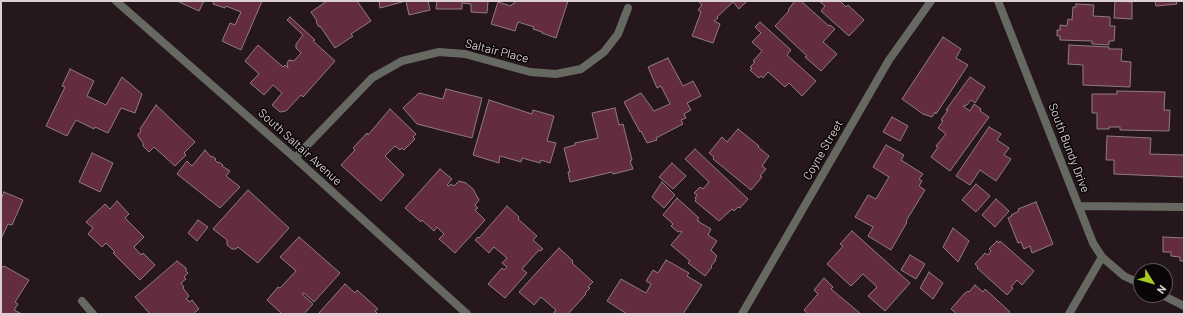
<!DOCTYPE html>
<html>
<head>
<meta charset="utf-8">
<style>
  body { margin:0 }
  #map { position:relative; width:1185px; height:315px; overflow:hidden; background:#26171c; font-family:Barlow,sans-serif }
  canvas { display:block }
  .frame { position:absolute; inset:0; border:2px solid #dacfd2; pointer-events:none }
  .north { position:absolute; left:1133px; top:263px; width:40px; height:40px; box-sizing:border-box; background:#0a0507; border:1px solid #5d5658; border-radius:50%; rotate:127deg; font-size:11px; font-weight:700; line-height:16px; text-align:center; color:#dacfd2 }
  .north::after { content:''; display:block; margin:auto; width:14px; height:18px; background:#a6c820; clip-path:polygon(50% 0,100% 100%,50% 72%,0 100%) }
</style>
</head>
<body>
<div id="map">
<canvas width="1185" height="315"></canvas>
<div class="frame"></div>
<div class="north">N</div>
</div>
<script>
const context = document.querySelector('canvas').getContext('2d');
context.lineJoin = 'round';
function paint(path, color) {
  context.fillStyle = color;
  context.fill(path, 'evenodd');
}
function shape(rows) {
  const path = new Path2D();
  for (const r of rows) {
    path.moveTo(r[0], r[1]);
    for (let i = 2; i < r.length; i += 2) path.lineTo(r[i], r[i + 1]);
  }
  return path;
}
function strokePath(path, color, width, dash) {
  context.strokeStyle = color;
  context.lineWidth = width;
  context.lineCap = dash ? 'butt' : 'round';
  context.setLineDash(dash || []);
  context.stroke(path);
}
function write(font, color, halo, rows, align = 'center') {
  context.font = font + ' Barlow,sans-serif';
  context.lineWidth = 3;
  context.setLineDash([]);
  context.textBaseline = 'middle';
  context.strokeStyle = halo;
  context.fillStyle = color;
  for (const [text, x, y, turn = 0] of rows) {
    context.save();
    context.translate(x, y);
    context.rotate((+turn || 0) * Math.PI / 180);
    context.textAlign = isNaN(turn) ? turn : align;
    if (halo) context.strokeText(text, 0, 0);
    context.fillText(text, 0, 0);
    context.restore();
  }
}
const building = shape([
  [180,1,204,1,199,11,179,2,180,1],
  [214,1,262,1,241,50,222,41,230,23,235,25,241,12,226,6,225,8,213,4,214,1],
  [327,1,357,1,371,21,351,34,353,36,335,48,320,26,319,27,316,22,317,21,311,12,327,1],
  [379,1,406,1,380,8,379,1],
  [406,1,428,1,430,10,409,15,406,1],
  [437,1,488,1,487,13,471,12,471,4,462,3,462,9,436,9,437,1],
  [515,1,568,1,556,38,542,33,542,32,533,29,534,27,518,22,515,31,491,24,498,2,511,6,512,4,514,4,515,1],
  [698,1,747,1,739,9,733,2,717,17,718,18,714,21,720,24,713,43,692,36,701,12,698,10,702,5,698,1],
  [795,1,801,1,829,26,830,25,835,29,823,42,837,54,821,71,805,57,807,56,775,26,789,11,788,10,795,1],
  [819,1,840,1,846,7,848,5,864,20,849,36,821,11,825,6,819,1],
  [1115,1,1132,2,1132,19,1114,18,1115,1],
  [1155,1,1176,1,1177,4,1156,6,1155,1],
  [1076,4,1094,5,1093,16,1110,17,1110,26,1115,26,1114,41,1109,41,1109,45,1092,44,1092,41,1060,40,1060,36,1057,36,1057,30,1060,30,1060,25,1067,26,1068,19,1072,20,1073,7,1076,7,1076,4],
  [290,17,315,40,313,41,335,61,303,97,301,95,286,111,280,112,272,105,282,93,273,85,264,95,250,83,259,74,245,61,258,45,283,67,285,65,288,68,287,63,289,60,294,61,301,53,296,48,296,44,303,35,287,20,290,17],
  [760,22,791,50,787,55,816,81,802,96,789,83,785,87,768,72,763,78,761,76,759,78,750,70,752,68,750,67,755,62,753,61,762,51,752,42,761,33,755,27,760,22],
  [943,37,961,49,956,58,968,65,936,114,935,112,932,117,923,114,902,99,943,37],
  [1069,45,1109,47,1109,49,1122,49,1121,61,1131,62,1130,87,1083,85,1083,65,1068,64,1069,45],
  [668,58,683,86,693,81,701,96,687,103,691,110,684,114,686,118,681,120,683,124,656,138,657,140,647,143,641,131,640,132,624,102,641,93,654,111,670,104,661,86,657,88,648,67,668,58],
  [70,69,94,81,87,96,106,105,122,77,142,94,135,113,121,108,108,133,95,127,94,129,76,120,67,136,46,126,65,87,62,86,70,69],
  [970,77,985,87,975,103,971,100,967,105,963,106,970,111,974,104,981,109,980,111,989,117,950,171,931,157,938,147,936,146,946,134,938,128,943,121,941,120,948,110,946,110,970,77],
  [446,89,482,98,472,138,417,124,403,108,419,93,443,99,446,89],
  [1117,91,1165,92,1164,110,1170,110,1169,131,1120,130,1120,127,1109,127,1109,129,1097,129,1097,113,1092,113,1092,94,1117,94,1117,91],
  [489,100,532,114,533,110,554,116,547,141,556,143,550,163,541,160,540,163,522,158,521,162,500,156,499,163,473,155,489,100],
  [156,105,195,142,184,153,186,155,175,166,154,147,149,152,143,146,143,143,138,136,138,134,141,131,140,129,156,105],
  [615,108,619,125,623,124,632,160,630,161,633,169,613,174,612,172,570,182,568,172,570,172,564,148,575,145,575,143,598,138,592,113,615,108],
  [390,109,416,134,413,137,415,139,404,150,402,148,400,150,395,146,385,156,404,175,381,201,341,165,355,150,353,148,367,133,368,135,390,109],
  [892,117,908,126,900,141,883,132,892,117],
  [989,127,1001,134,997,140,1009,148,1004,155,1011,159,996,181,980,170,970,185,956,176,989,127],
  [738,129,759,146,758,147,769,156,762,166,766,169,760,176,762,177,751,190,713,159,714,157,709,153,722,137,727,142,738,129],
  [1107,136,1151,138,1150,154,1184,155,1184,177,1114,174,1114,160,1106,160,1107,136],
  [886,145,904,155,901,160,923,174,919,179,922,181,919,186,925,190,906,221,907,222,891,250,868,236,873,227,855,217,868,195,876,199,889,177,873,167,886,145],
  [695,149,748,199,740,208,738,207,734,211,732,209,719,221,695,201,696,200,695,198,697,195,694,193,700,187,703,189,709,182,685,159,695,149],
  [205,150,211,157,212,156,216,159,215,160,218,163,219,162,223,165,222,166,230,171,226,176,240,187,220,208,177,174,187,161,192,166,205,150],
  [92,153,113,163,100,192,79,182,92,153],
  [672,163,686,176,673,189,659,177,672,163],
  [440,169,452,179,447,185,449,186,451,184,454,186,459,181,466,183,473,189,479,200,475,205,478,208,475,210,485,220,455,253,439,239,444,234,437,227,434,231,422,220,421,222,405,208,440,169],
  [662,182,675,195,664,208,652,197,662,182],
  [976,184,990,196,976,212,962,200,976,184],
  [248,190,289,228,258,263,238,247,236,249,232,249,227,245,227,240,213,229,248,190],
  [4,192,23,200,12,225,8,224,1,239,1,199,4,192],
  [677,198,699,218,697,220,699,221,699,222,711,229,708,235,717,241,711,250,717,256,715,259,716,260,711,266,712,267,705,276,688,263,690,261,671,245,682,232,680,231,678,232,671,226,673,224,663,215,677,198],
  [996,199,1009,211,995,227,982,215,996,199],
  [117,201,129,214,125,218,144,237,134,247,141,255,143,253,155,265,140,280,113,253,115,252,106,243,102,247,88,234,93,228,86,222,105,204,110,209,117,201],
  [1036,202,1053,244,1032,253,1030,246,1024,249,1021,242,1018,243,1008,218,1012,216,1011,215,1019,211,1018,209,1036,202],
  [507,206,519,217,518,219,537,236,533,240,543,249,540,251,539,250,522,269,527,273,505,298,488,284,502,268,504,270,507,267,502,263,507,258,494,247,489,253,475,240,478,237,479,238,507,206],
  [198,220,208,227,197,241,188,233,198,220],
  [953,228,969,241,958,262,943,247,953,228],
  [852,231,910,283,885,311,868,296,877,287,863,274,851,286,827,264,843,246,840,244,852,231],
  [299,237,340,273,314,302,304,293,302,294,313,304,304,314,282,314,267,300,278,287,280,288,296,271,280,257,299,237],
  [1163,237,1184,238,1184,261,1180,261,1180,257,1171,256,1171,252,1163,252,1163,237],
  [997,241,999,243,1000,241,1034,271,1022,285,1017,280,1011,287,1013,288,1007,295,977,268,978,267,975,264,985,253,988,255,991,251,989,249,997,241],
  [559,248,573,261,572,263,593,282,588,287,590,288,585,293,586,294,568,314,553,314,556,310,541,297,534,305,519,292,559,248],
  [910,255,925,264,916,279,901,270,910,255],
  [666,260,689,273,687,276,702,285,683,314,627,314,607,301,621,279,646,293,651,284,646,281,653,270,658,273,666,260],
  [177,261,186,268,186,271,188,273,184,277,186,279,181,283,184,287,183,288,189,296,186,299,190,302,192,300,199,309,193,314,150,314,135,297,177,261],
  [1,266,3,267,4,266,29,280,15,302,18,304,14,310,22,314,1,314,1,266],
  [929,272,943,283,933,299,920,288,929,272],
  [824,278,833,287,831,289,861,314,808,314,804,310,818,294,814,290,824,278],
  [345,284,355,293,357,290,378,309,375,311,378,314,318,314,345,284],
  [975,285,983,292,985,289,1010,312,1008,314,957,314,951,309,964,294,968,291,969,292,975,285]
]);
const minor = shape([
  [116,1,295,158,467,314],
  [998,1,1093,243,1102,257,1124,276,1141,284],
  [295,158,372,78,402,61,439,52,465,54,530,72,556,74,581,69,604,52,618,34,628,8],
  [1079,206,1184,207],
  [1162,295,1184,306],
  [82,301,93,314],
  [742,314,889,60,931,1],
  [1069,314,1102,257]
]);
const streetNames = [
  ["Saltair Place",497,51,14],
  ["South Saltair Avenue",300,147,42],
  ["South Bundy Drive",1069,148,69],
  ["Coyne Street",823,150,-60]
];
paint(building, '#642c41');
strokePath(building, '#907c82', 1);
strokePath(minor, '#666961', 8);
write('12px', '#dacfd2', '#0a0507', streetNames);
</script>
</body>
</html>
